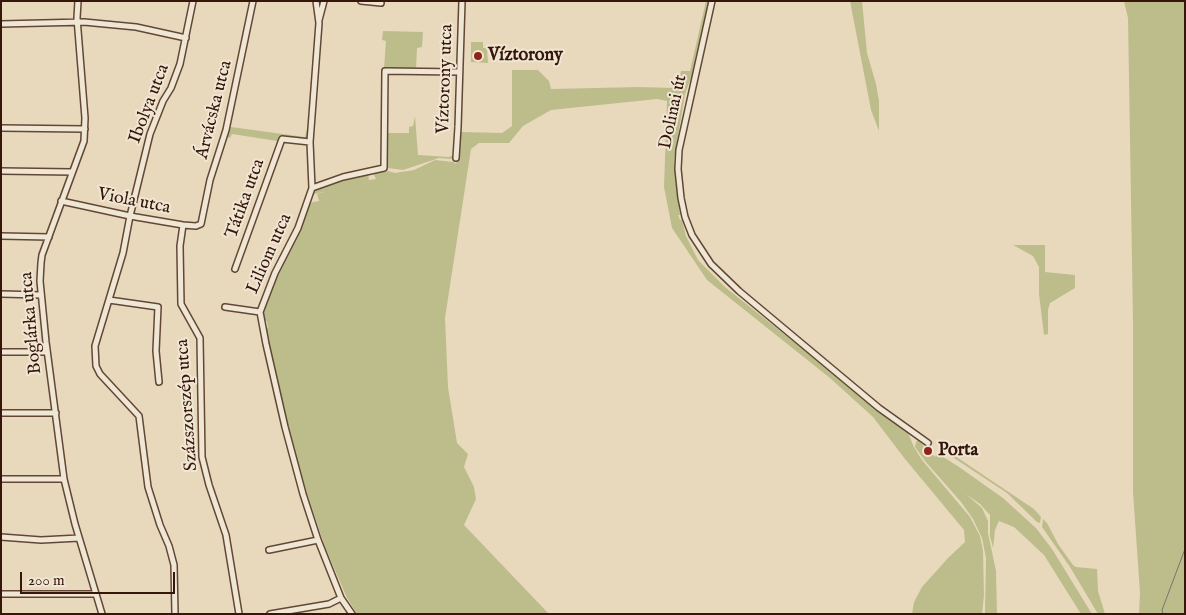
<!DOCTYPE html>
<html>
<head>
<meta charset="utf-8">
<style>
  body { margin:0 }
  #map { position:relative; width:1186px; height:615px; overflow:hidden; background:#e8d9bd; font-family:"IM FELL English",serif }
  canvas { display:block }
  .frame { position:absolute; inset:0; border:2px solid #351609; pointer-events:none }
  .scale { position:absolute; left:20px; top:572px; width:155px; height:22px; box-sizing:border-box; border:2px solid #351609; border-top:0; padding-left:6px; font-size:15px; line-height:18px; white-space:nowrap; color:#351609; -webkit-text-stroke:4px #f0e6d4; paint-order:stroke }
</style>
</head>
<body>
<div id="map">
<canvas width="1186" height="615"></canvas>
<div class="frame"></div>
<div class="scale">200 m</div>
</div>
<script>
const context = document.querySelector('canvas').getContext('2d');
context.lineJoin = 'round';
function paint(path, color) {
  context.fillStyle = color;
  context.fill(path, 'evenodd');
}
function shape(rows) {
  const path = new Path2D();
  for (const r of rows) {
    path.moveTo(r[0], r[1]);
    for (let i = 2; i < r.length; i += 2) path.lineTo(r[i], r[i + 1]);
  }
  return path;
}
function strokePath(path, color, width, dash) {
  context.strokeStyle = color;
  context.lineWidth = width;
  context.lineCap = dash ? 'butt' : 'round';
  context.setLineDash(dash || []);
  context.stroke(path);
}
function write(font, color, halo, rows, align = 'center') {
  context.font = font + ' "IM FELL English",serif';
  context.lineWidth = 4;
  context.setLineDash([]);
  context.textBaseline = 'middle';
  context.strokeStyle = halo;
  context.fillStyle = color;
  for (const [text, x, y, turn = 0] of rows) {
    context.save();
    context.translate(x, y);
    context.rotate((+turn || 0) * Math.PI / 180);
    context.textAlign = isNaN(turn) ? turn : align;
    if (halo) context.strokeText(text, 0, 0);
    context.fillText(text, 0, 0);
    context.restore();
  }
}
const green = shape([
  [706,1,710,1,700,43,698,46,692,75,685,94,674,160,680,215,678,215,680,220,682,220,686,236,698,260,725,287,908,433,914,447,922,460,970,517,980,536,983,551,984,595,982,614,912,614,914,602,922,587,948,558,965,542,964,530,905,459,873,417,830,378,707,280,672,228,664,187,667,101,657,99,551,110,523,126,509,143,479,143,471,149,445,318,448,387,457,443,468,454,464,467,474,487,476,499,464,525,549,614,357,614,347,598,325,547,297,463,268,344,266,329,268,327,267,322,262,316,262,312,276,275,296,236,309,203,319,201,317,194,327,191,311,195,312,191,343,181,343,179,355,176,368,174,369,180,376,179,373,173,388,171,395,173,414,170,435,160,454,162,456,164,459,152,461,132,502,133,512,126,512,70,538,70,549,81,551,89,639,87,675,88,679,81,681,71,690,71],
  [850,1,862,1,867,53,876,84,879,101,879,131,871,110],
  [1124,1,1185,1,1185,614,1139,614,1140,593,1133,492,1133,323,1128,18],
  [383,31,423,32,422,47,417,48,416,70,384,68,386,41,382,40],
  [471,42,483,42,483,48,487,48,488,63,471,62],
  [415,116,418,155,449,157,454,155,455,156,451,159,439,158,403,170,388,168,385,162,385,133,409,133,409,127,413,126],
  [231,122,231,127,305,137,308,124,307,138,305,140,279,136,278,139,280,141,275,149,277,141,232,134,230,138,227,137],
  [1013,245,1045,245,1045,272,1075,275,1075,288,1050,303,1048,310,1048,334,1044,335,1039,294,1039,267,1033,256],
  [918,440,923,445,924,452,928,455,931,453,935,457,937,453,959,467,1003,498,1036,528,1052,549,1092,614,1081,614,1044,555,1014,527,999,521,995,530,993,548,990,536,990,515,980,504,966,494,982,508,988,521,988,533,996,571,997,614,985,614,986,558,982,538,973,519,961,502,925,461,915,447,916,442],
  [952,454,1034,509,1041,517,1040,523,1037,522,1007,493,954,458],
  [1043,519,1047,523,1058,544,1073,565,1076,567,1097,569,1098,591,1105,614,1098,614,1070,567,1042,527]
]);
const stream = shape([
  [1185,381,1185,385],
  [1163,614,1162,610,1185,549]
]);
const minor = shape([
  [78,1,77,18,85,118,84,141,42,255,41,263,40,281,46,342,64,479,75,524,102,614],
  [316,1,319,23,310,142,312,188,298,228,275,273,260,312,266,344,285,427,303,494,318,540,341,598,352,614],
  [361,1,381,3],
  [712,1,679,150,678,169,681,198,685,217,692,235,711,264,739,291,879,408,928,443],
  [319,20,324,1],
  [1,24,84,22,136,27,186,38],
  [1,128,85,129],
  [456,158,458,127,462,1],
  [1,171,72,172],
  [312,188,343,177,384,168,385,71,459,72],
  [61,201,130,216,183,225,196,226,201,224,210,180,226,130,253,1],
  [183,225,180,246,181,304,200,338,202,457,209,485,226,535,239,614],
  [1,236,49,237],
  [235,269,282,139,310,142],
  [1,294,41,295],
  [109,300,158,307,156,351,159,382],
  [225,307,260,312],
  [1,352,47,352],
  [1,413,56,413],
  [1,479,64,479],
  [1,537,41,540,79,538],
  [269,550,318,540],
  [1,594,96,594],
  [175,614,174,565,169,546,160,525,148,487,139,416,100,374,96,366,95,346,123,253,130,216,150,134,163,101,171,88,180,64,193,1],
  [270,614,329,604,341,598]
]);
const markers = [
  [478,56,5,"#8f2418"],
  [928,451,5,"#8f2418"]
];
const poiNames = [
  ["Víztorony",488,56],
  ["Porta",938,451]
];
const streetNames = [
  ["Víztorony utca",446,79,-88],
  ["Ibolya utca",150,104,-69],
  ["Árvácska utca",215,110,-76],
  ["Dolinai út",674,112,-78],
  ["Tátika utca",246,199,-70],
  ["Viola utca",134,202,11],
  ["Liliom utca",270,254,-66],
  ["Boglárka utca",32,323,-95],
  ["Százszorszép utca",188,405,-94]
];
paint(green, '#bdbd8c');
strokePath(stream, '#70786d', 1);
strokePath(minor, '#624736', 8);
strokePath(minor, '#f0e6d4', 5);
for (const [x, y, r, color] of markers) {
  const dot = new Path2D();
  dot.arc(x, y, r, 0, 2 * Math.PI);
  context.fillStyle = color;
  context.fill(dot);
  strokePath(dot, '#f0e6d4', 2);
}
write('bold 18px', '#351609', '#f0e6d4', poiNames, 'left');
write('18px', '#351609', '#f0e6d4', streetNames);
</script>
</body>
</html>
